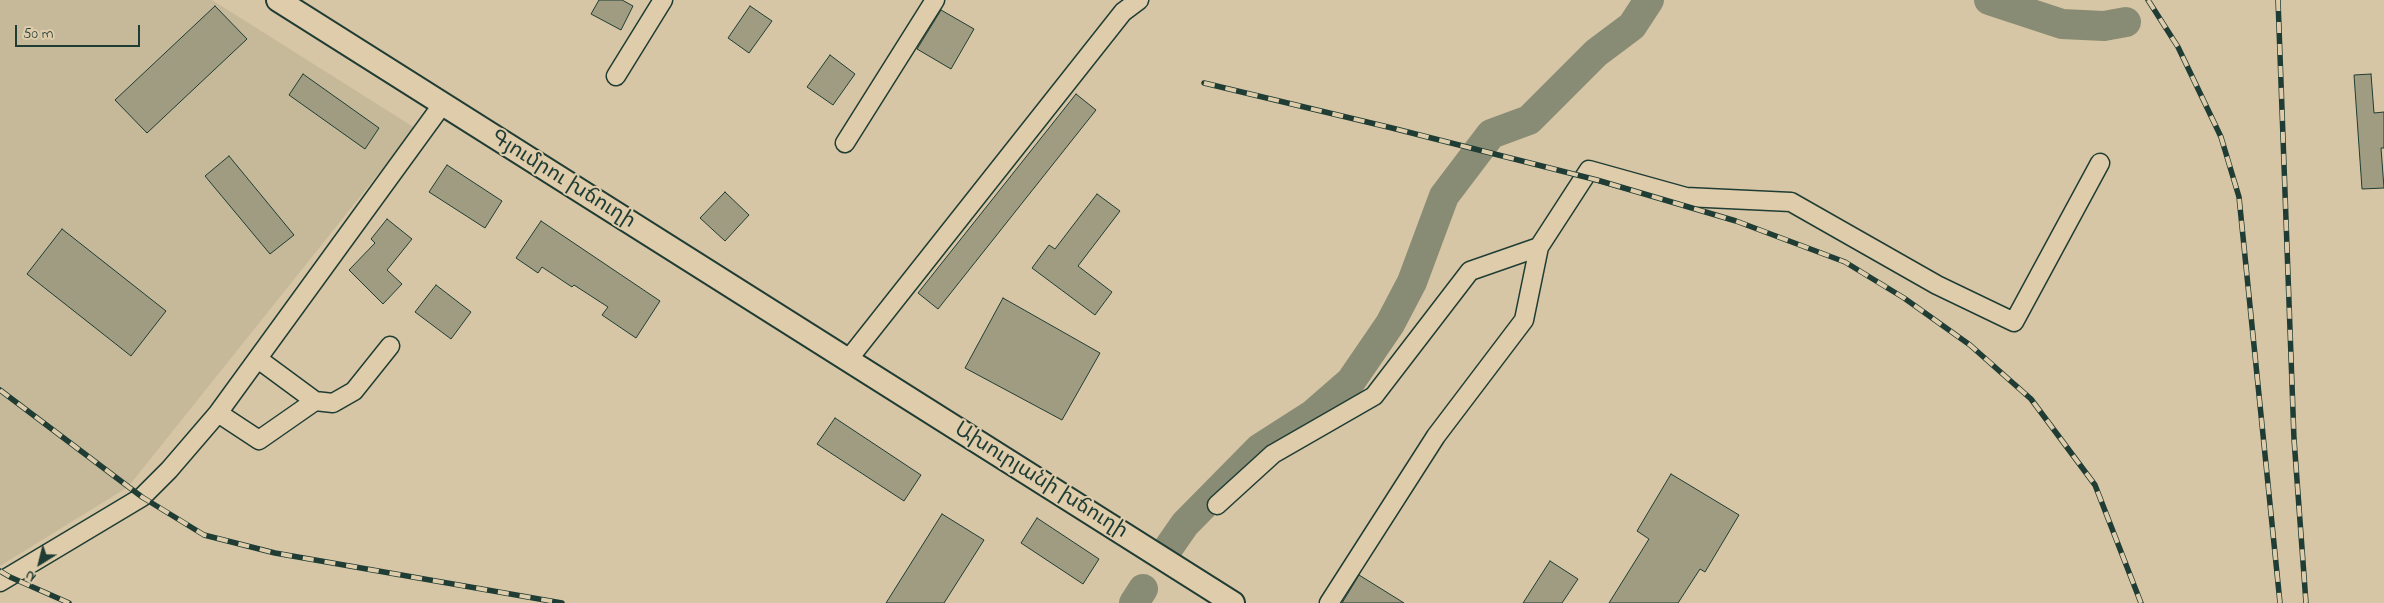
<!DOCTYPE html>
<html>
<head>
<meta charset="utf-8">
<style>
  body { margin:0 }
  #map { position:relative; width:2384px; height:603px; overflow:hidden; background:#d7c6a5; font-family:"Indie Flower",sans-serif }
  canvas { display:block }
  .north { position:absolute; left:15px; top:538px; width:50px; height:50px; -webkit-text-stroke:4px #dfccaa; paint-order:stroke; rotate:216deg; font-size:14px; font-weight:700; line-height:20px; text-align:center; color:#1f3d34 }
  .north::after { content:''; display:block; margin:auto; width:18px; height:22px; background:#1f3d34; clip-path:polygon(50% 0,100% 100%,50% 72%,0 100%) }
  .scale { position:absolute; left:15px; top:25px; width:125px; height:22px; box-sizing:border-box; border:2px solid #1f3d34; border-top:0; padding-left:6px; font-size:15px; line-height:18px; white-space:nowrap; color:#1f3d34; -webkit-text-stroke:4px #dfccaa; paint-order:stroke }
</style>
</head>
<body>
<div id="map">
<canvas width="2384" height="603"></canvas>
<div class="north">N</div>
<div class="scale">50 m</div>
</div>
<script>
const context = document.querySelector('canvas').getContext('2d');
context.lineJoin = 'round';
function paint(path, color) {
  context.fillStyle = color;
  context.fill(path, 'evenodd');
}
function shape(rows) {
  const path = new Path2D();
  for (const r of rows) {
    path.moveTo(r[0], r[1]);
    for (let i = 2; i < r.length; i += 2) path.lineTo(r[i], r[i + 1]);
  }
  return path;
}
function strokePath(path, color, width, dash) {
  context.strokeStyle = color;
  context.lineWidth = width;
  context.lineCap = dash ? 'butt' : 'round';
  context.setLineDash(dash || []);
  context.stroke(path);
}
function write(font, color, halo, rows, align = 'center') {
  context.font = font + ' "Indie Flower","Noto Sans Armenian",sans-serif';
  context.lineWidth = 4;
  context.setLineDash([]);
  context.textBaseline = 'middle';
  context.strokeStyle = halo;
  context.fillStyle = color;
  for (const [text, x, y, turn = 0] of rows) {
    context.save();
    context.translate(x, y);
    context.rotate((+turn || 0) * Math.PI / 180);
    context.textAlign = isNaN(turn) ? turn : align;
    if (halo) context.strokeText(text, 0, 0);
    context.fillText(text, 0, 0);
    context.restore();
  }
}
const built = shape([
  [0,0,212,0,415,128,128,487,0,566]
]);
const river = shape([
  [1989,0,2062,24,2104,26,2126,22],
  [1169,547,1185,524,1259,449,1312,415,1351,381,1390,324,1412,282,1444,196,1491,134,1529,120,1596,53,1632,26,1649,0],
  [1134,603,1143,589]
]);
const building = shape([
  [599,0,622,0,633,6,621,30,591,14,599,0],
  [215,6,247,39,147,133,115,100,215,6],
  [750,6,772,21,749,53,728,38,750,6],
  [941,10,974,29,951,69,917,49,941,10],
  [830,55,855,74,833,105,807,87,830,55],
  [303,74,379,128,365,149,289,95,303,74],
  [2371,74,2374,113,2384,112,2384,148,2381,148,2384,188,2362,189,2354,75,2371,74],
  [1076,94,1096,110,938,309,918,293,1076,94],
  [229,156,294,235,270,254,205,176,229,156],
  [447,165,502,201,485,228,429,192,447,165],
  [725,192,749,215,725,241,700,218,725,192],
  [1097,194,1120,211,1078,266,1112,292,1095,315,1032,268,1049,245,1055,249,1097,194],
  [387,219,412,239,387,270,402,284,383,304,349,270,375,243,371,239,387,219],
  [541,221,660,301,636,338,602,315,608,307,574,285,572,287,542,267,538,273,516,258,541,221],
  [62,229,166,311,131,356,27,274,62,229],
  [436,285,471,312,451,339,415,312,436,285],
  [1003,298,1100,353,1062,420,965,368,1003,298],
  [835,418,921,475,904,501,817,444,835,418],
  [1671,474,1739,515,1705,572,1700,569,1678,603,1609,603,1649,539,1637,531,1671,474],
  [942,514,984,540,944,603,886,603,942,514],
  [1037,518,1099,559,1083,584,1021,543,1037,518],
  [1550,561,1578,579,1562,603,1523,603,1550,561],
  [1359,575,1404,603,1342,603,1359,575]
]);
const minor = shape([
  [616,76,663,0],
  [845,143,935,0],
  [847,361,1123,12,1139,0],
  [315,401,333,403,354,391,390,346],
  [218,413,259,440,315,401,258,359],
  [1217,505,1273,454,1374,396,1470,271,1539,247],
  [0,582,142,497,169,470,218,413,442,105],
  [1329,603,1436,436,1524,320,1539,247,1589,170,1686,197,1791,202,1937,285,2014,322,2100,163]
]);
const major = shape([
  [278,0,1233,603]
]);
const rail = shape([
  [2148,0,2178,47,2221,137,2239,197,2280,603],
  [2278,0,2294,439,2306,603],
  [1204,83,1392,128,1597,180,1736,221,1845,262,1904,298,1970,345,2031,399,2095,485,2141,603],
  [0,390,142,497,204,535,275,553,562,603],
  [0,571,10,577,69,603]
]);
const streetNames = [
  ["Գյումրու խճուղի",562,181,32],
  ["Ախուրյանի խճուղի",1040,482,32]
];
paint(built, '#c6b99a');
strokePath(river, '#898c75', 30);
paint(building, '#9f9c82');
strokePath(building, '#1f3d34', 1);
strokePath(minor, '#1f3d34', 21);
strokePath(major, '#1f3d34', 26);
strokePath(minor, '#dfccaa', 18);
strokePath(major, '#dfccaa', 22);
strokePath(rail, '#1f3d34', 5.5);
strokePath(rail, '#dfccaa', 4, [11]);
write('21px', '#1f3d34', '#dfccaa', streetNames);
</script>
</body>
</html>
